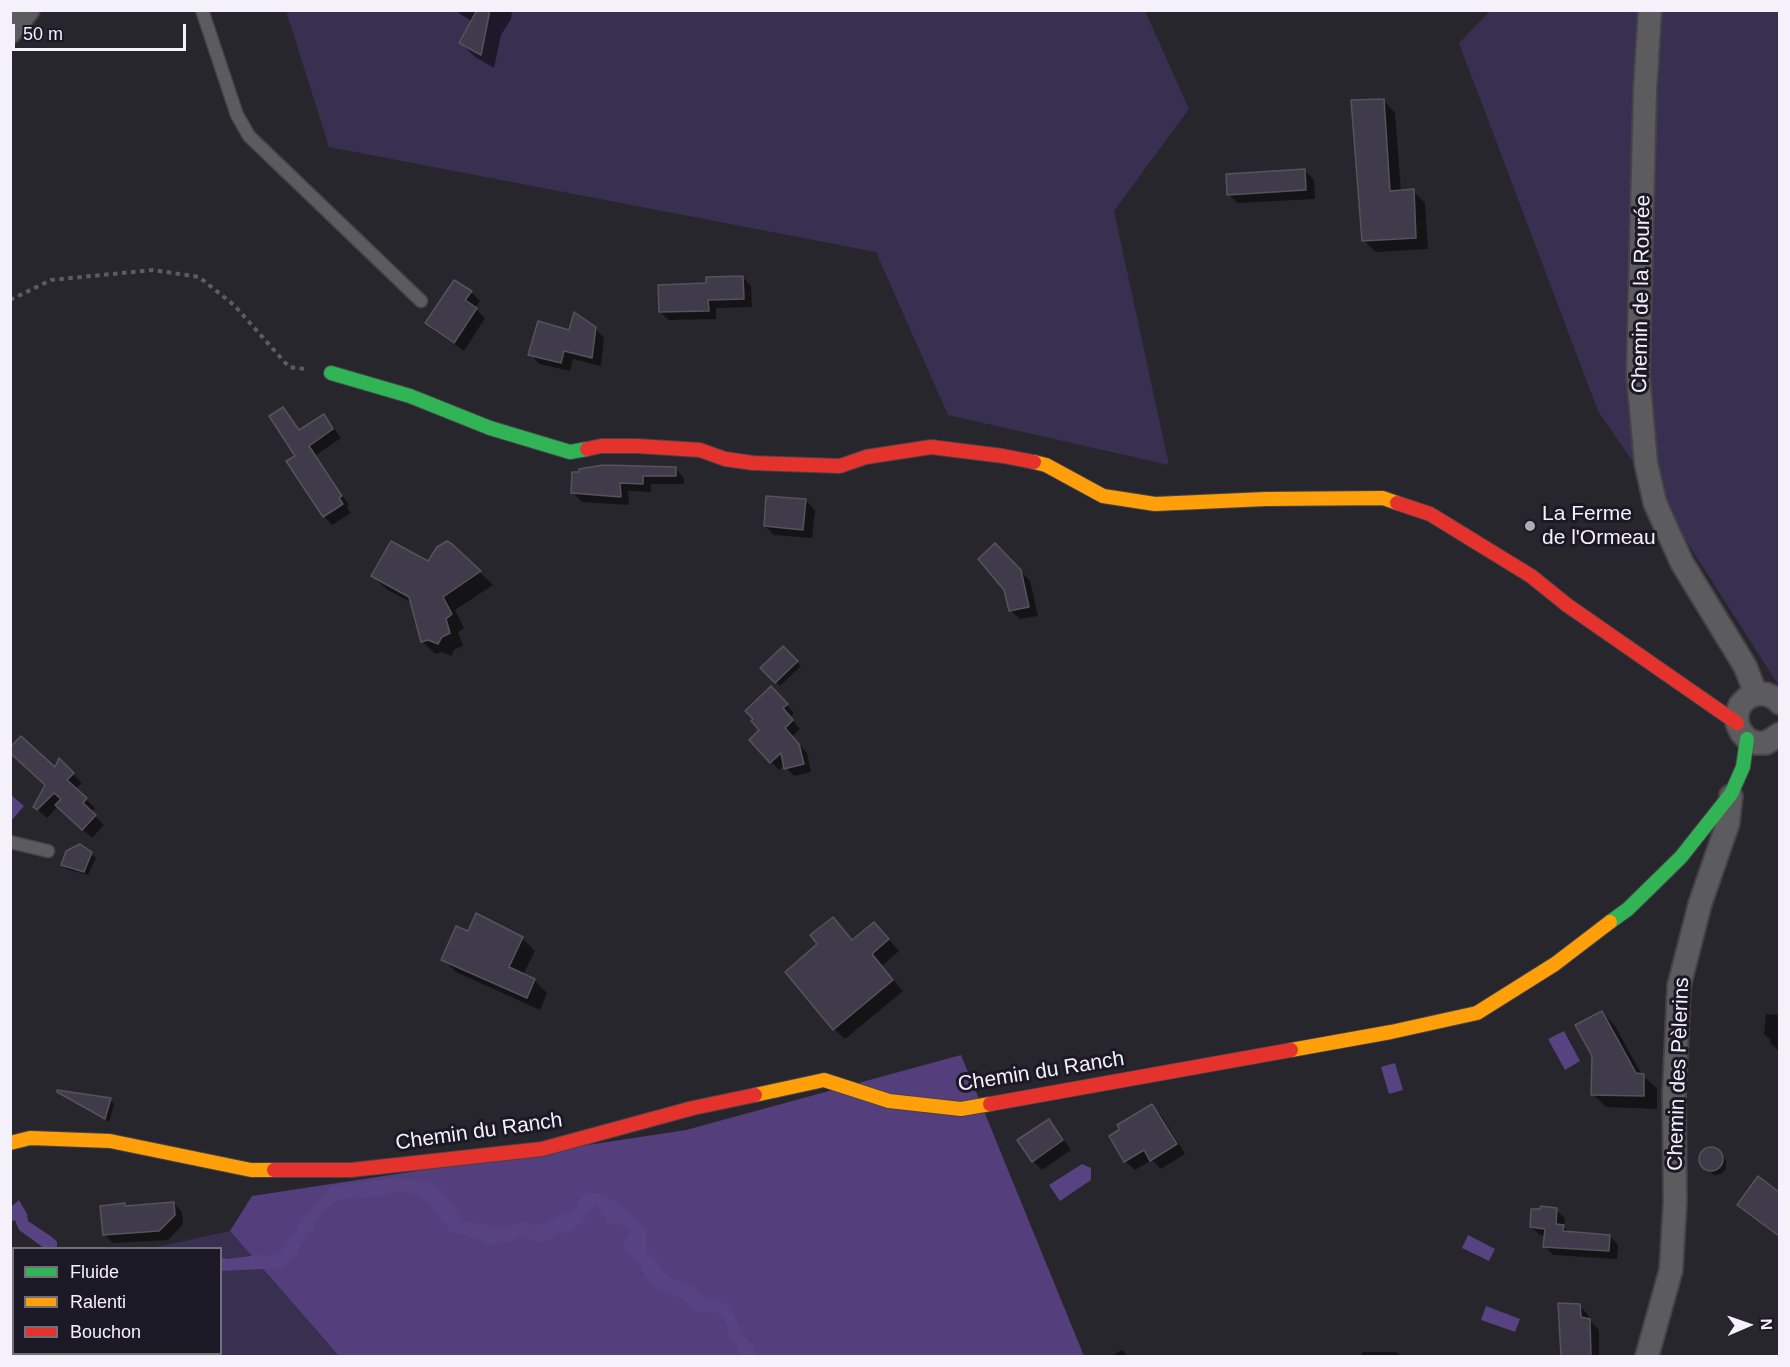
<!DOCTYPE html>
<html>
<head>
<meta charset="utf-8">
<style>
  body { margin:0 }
  #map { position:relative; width:1790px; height:1367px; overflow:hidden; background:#27262c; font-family:Helvetica,sans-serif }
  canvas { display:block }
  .frame { position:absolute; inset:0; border:12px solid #f4f1fb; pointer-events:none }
  .legend { position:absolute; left:12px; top:1247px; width:210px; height:108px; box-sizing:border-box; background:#1c1926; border:2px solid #726f7b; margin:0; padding:8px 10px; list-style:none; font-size:18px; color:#f4f1fb }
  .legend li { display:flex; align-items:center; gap:12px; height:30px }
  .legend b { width:30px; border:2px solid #726f7b }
  .north { position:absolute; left:1718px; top:1295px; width:60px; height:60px; -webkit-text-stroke:4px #1c1926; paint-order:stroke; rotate:88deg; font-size:16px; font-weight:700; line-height:24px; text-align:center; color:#f4f1fb }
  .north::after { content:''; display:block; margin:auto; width:21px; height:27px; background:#f4f1fb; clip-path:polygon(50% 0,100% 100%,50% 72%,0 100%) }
  .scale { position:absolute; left:12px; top:24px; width:174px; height:27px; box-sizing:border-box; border:3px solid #f4f1fb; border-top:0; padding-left:8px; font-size:18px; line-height:21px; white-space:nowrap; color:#f4f1fb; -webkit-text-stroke:4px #1c1926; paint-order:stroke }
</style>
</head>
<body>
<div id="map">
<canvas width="1790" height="1367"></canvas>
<div class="frame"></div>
<ul class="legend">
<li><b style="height:8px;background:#30b455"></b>Fluide</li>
<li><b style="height:8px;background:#ff9f0a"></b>Ralenti</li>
<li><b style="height:8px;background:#e5322d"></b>Bouchon</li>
</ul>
<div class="north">N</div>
<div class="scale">50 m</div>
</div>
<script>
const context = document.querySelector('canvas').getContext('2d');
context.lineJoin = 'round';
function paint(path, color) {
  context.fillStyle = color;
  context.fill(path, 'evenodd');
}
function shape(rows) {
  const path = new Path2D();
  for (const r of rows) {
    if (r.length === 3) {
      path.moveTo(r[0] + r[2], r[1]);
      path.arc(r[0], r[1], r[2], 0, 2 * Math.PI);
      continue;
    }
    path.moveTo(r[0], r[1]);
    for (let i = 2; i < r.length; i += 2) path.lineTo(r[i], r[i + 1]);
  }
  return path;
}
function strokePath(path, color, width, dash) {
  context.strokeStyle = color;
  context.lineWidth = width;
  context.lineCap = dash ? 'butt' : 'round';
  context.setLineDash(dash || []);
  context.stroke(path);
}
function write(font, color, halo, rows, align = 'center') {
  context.font = font + ' Helvetica,sans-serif';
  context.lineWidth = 6;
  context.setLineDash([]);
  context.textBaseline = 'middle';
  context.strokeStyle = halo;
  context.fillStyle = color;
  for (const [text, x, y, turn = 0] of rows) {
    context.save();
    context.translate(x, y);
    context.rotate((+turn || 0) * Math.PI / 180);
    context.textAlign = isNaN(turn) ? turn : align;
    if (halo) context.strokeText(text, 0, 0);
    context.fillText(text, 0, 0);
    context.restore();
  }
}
const green = shape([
  [286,11,1145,11,1189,109,1114,211,1169,465,948,415,876,252,329,147],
  [1490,11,1779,11,1779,686,1669,514,1598,411,1459,43],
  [230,1231,339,1356,11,1356,10,1280,13,1280,14,1354,220,1354,220,1248,152,1248]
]);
const forest = shape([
  [961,1055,1084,1356,339,1356,230,1231,252,1196,686,1130]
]);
const water = shape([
  [10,794,24,806,11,821,10,820],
  [1564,1031,1580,1061,1565,1070,1548,1039],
  [1395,1063,1403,1090,1389,1094,1381,1067],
  [1082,1164,1091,1168,1091,1180,1060,1201,1049,1185],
  [392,1179,428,1181,441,1189,460,1215,461,1222,469,1221,502,1229,526,1221,534,1226,547,1223,558,1216,572,1212,582,1196,590,1193,604,1194,640,1221,646,1231,646,1251,659,1264,661,1272,679,1282,693,1286,706,1298,723,1302,732,1311,742,1333,759,1356,742,1356,729,1335,725,1320,717,1312,711,1311,701,1313,695,1311,686,1301,657,1290,648,1281,636,1260,628,1254,624,1246,623,1242,630,1234,630,1227,609,1223,597,1205,594,1206,585,1219,570,1233,560,1233,545,1242,540,1242,520,1236,509,1242,488,1245,475,1238,450,1231,430,1204,415,1194,401,1191,384,1196,357,1197,336,1201,320,1212,315,1226,308,1233,294,1257,283,1268,221,1271,220,1257,227,1259,259,1255,269,1256,282,1251,302,1220,331,1186],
  [19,1200,27,1214,28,1221,52,1237,57,1242,57,1248,44,1248,19,1230,15,1220,11,1222,11,1207],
  [1468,1235,1495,1249,1489,1261,1462,1248],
  [1486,1306,1520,1319,1515,1332,1481,1320]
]);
const shadow = shape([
  [454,10,512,10,511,19,501,35,494,68,475,57,461,43,473,22],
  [1383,100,1395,113,1401,192,1413,191,1425,203,1428,249,1376,252,1363,240],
  [1305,171,1314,180,1315,199,1238,203,1228,194],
  [743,277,751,286,752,307,716,308,716,319,669,320,660,312,708,284],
  [471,292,480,301,475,308,485,318,464,351,436,332,427,323],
  [595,328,604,338,601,366,573,359,570,371,539,364,530,354,570,332],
  [283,409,301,431,324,416,341,438,316,455,349,505,347,507,351,513,332,525,324,516,288,462,297,457],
  [676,469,684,478,684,484,651,484,651,492,628,491,629,505,582,502,573,493,574,473],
  [806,501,815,510,812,538,774,535,765,526],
  [451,545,493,585,455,610,464,628,458,632,463,646,455,649,451,656,442,652,435,654,422,641,412,603,386,589,373,576,429,563],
  [1007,556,1030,581,1038,616,1020,619,1010,610],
  [783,648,801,666,780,686,763,668],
  [771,689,794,713,790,717,800,729,792,737,807,753,811,772,794,776,786,768,785,764,779,770,751,740,761,730],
  [60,761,82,783,75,789,95,808,91,812,104,825,92,838,58,806,47,818,35,807],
  [91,854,96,858,88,875,67,869,62,864],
  [833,919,853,942,885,935,899,951,882,966,903,991,845,1039,834,1029,819,944],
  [469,933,522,938,535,951,523,975,534,980,547,993,540,1010,456,972,443,959],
  [1602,1012,1615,1026,1642,1075,1657,1088,1657,1109,1606,1107,1593,1094],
  [1766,1014,1780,1015,1780,1052,1770,1043,1770,1039,1764,1034],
  [58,1092,110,1100,114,1104,109,1122,63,1096],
  [1152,1106,1161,1115,1185,1154,1161,1169,1152,1160,1135,1170,1125,1161],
  [1049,1121,1058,1131,1071,1150,1042,1170,1033,1161],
  [1716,1149,1726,1160,1726,1169,1721,1174,1714,1175,1702,1166,1700,1161,1701,1155,1705,1150],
  [1759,1178,1780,1194,1780,1237,1739,1205],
  [174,1203,182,1212,183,1224,168,1240,113,1243,104,1234,125,1204,128,1208],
  [1556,1210,1565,1218,1564,1227,1570,1233,1610,1236,1618,1245,1617,1259,1553,1255,1545,1246,1546,1236,1540,1235,1531,1227],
  [1560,1305,1579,1305,1588,1315,1589,1320,1599,1330,1599,1356,1563,1356],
  [1122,1350,1128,1356,1112,1356],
  [1362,1352,1396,1352,1400,1355,1425,1356,1362,1356]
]);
const building = shape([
  [477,10,490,10,481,55,459,43,477,10],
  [1384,99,1390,191,1414,189,1416,238,1362,241,1351,100,1384,99],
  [1305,169,1306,190,1227,195,1226,174,1305,169],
  [743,276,744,299,708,300,709,311,659,312,658,285,706,283,706,277,743,276],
  [454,280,472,291,465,300,477,308,454,343,425,323,454,280],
  [574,312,596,327,592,358,564,351,561,363,528,355,538,321,569,330,574,312],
  [283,407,299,430,324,414,333,429,309,446,342,496,339,498,343,504,323,517,286,461,295,456,269,416,283,407],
  [603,465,676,467,676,476,643,476,643,484,620,483,621,497,571,493,572,472,579,472,579,469,603,465],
  [766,496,806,499,803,530,764,526,766,496],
  [391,541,428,561,437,547,447,541,452,544,481,571,443,597,452,614,446,619,450,633,442,637,438,644,428,640,421,642,409,597,371,576,391,541],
  [995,543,1021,570,1029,607,1009,611,1004,590,978,559,995,543],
  [783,646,798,661,775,683,760,668,783,646],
  [771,686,788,704,783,708,793,720,785,728,799,744,804,764,784,769,781,753,770,763,749,740,759,730,751,721,753,719,745,711,771,686],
  [21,736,55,767,59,758,74,773,67,780,87,798,83,803,96,815,82,830,55,805,61,799,54,793,37,810,33,807,45,785,10,753,10,747,21,736],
  [80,844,92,852,84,872,61,865,66,851,80,844],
  [476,913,523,937,509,967,535,979,527,998,441,960,456,926,468,931,476,913],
  [833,917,852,940,874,922,889,939,872,954,893,980,833,1030,785,972,817,944,810,935,833,917],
  [1602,1011,1636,1073,1644,1074,1644,1096,1591,1095,1592,1056,1575,1025,1602,1011],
  [57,1090,111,1098,105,1119,57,1092,57,1090],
  [1152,1104,1177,1144,1150,1161,1144,1150,1124,1162,1109,1136,1120,1129,1117,1125,1152,1104],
  [1049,1119,1063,1140,1032,1162,1017,1140,1049,1119],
  [1711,1159,12],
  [1758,1176,1779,1192,1779,1236,1737,1205,1758,1176],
  [174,1202,175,1215,159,1231,103,1235,100,1206,125,1203,125,1206,174,1202],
  [1541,1206,1557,1208,1556,1224,1564,1225,1563,1231,1610,1235,1609,1251,1543,1247,1545,1229,1530,1227,1531,1209,1540,1209,1541,1206],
  [1558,1303,1580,1304,1581,1317,1590,1319,1591,1356,1561,1356,1558,1303]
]);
const path = shape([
  [10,300,51,280,153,270,199,277,234,305,289,367,305,369]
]);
const lane = shape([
  [202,10,237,115,249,136,421,301],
  [10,842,48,851]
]);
const street = shape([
  [1650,10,1645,90,1638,375,1646,463,1655,503,1682,563,1745,666,1756,694],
  [10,32,28,10],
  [1780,703,1775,698,1766,694,1756,694,1747,698,1740,705,1737,714,1737,723,1741,732,1747,739,1756,743,1766,743,1780,734],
  [1647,1356,1671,1270,1675,1202,1674,1095,1679,986,1700,904,1728,823,1731,796]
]);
const fast = shape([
  [331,373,410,396,490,428,570,452,587,449],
  [1610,922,1628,909,1681,857,1731,794,1743,767,1747,739]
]);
const slow = shape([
  [1034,462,1046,465,1103,496,1155,504,1266,499,1383,498,1397,503],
  [1291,1050,1391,1032,1477,1013,1555,964,1610,922],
  [755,1095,824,1080,889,1101,961,1109,990,1104],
  [10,1143,30,1138,110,1141,251,1170,274,1170]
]);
const jam = shape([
  [587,449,601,446,637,446,700,450,725,459,753,463,840,466,866,457,931,447,1003,456,1034,462],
  [1397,503,1430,514,1531,576,1567,605,1737,723],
  [990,1104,1291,1050],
  [274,1170,351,1170,542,1149,693,1108,755,1095]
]);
const markers = [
  [1530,526,6,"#acaab3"]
];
const streetNames = [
  ["Chemin de la Rourée",1642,294,-89],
  ["Chemin du Ranch",1041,1072,-9],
  ["Chemin des Pèlerins",1679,1074,-88],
  ["Chemin du Ranch",479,1132,-8]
];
const poiNames = [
  ["La Ferme",1542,514],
  ["de l'Ormeau",1542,538]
];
paint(green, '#392f50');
paint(forest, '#543f7c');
paint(water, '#584382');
paint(shadow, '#0007');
paint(building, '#403b4a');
strokePath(building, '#555459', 1.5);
strokePath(lane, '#454348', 15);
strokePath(street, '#454348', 26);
strokePath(fast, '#454348', 16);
strokePath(slow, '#454348', 16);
strokePath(jam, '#454348', 16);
strokePath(path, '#5d5c61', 4, [4.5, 4.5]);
strokePath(lane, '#5c5c5e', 12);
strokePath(street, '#5c5c5e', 22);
strokePath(fast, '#30b455', 14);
strokePath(slow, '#ff9f0a', 14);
strokePath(jam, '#e5322d', 14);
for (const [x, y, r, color] of markers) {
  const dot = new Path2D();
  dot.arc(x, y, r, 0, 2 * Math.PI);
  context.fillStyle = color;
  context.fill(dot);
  strokePath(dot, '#1c1926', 2);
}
write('21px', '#f4f1fb', '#1c1926', streetNames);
write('21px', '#f4f1fb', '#1c1926', poiNames, 'left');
</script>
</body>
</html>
